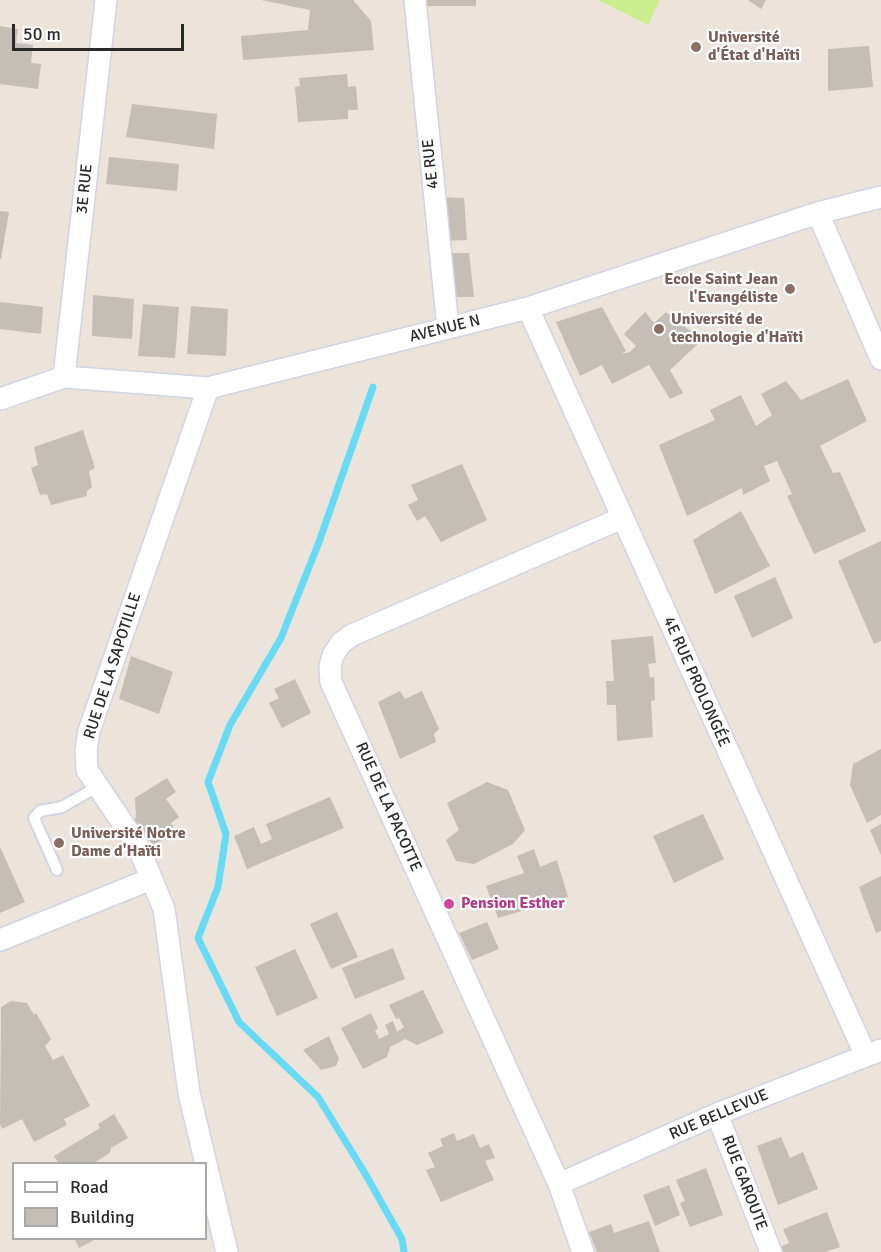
<!DOCTYPE html>
<html>
<head>
<meta charset="utf-8">
<style>
  body { margin:0 }
  #map { position:relative; width:881px; height:1252px; overflow:hidden; background:#ece3da; font-family:Signika,sans-serif }
  canvas { display:block }
  .legend { position:absolute; left:12px; top:1162px; width:195px; height:78px; box-sizing:border-box; background:#fff; border:2px solid #a9a9a9; margin:0; padding:8px 10px; list-style:none; font-size:18px; color:#292929 }
  .legend li { display:flex; align-items:center; gap:12px; height:30px }
  .legend b { width:30px; border:2px solid #a9a9a9 }
  .scale { position:absolute; left:12px; top:24px; width:172px; height:27px; box-sizing:border-box; border:3px solid #292929; border-top:0; padding-left:8px; font-size:18px; line-height:21px; white-space:nowrap; color:#292929; -webkit-text-stroke:4px #fff; paint-order:stroke }
</style>
</head>
<body>
<div id="map">
<canvas width="881" height="1252"></canvas>
<ul class="legend">
<li><b style="height:8px;background:#fff"></b>Road</li>
<li><b style="height:16px;background:#c4beb6"></b>Building</li>
</ul>
<div class="scale">50 m</div>
</div>
<script>
const context = document.querySelector('canvas').getContext('2d');
context.lineJoin = 'round';
function paint(path, color) {
  context.fillStyle = color;
  context.fill(path, 'evenodd');
}
function shape(rows) {
  const path = new Path2D();
  for (const r of rows) {
    path.moveTo(r[0], r[1]);
    for (let i = 2; i < r.length; i += 2) path.lineTo(r[i], r[i + 1]);
  }
  return path;
}
function strokePath(path, color, width, dash) {
  context.strokeStyle = color;
  context.lineWidth = width;
  context.lineCap = dash ? 'butt' : 'round';
  context.setLineDash(dash || []);
  context.stroke(path);
}
function write(font, color, halo, rows, align = 'center') {
  context.font = font + ' Signika,sans-serif';
  context.lineWidth = 4.5;
  context.setLineDash([]);
  context.textBaseline = 'middle';
  context.strokeStyle = halo;
  context.fillStyle = color;
  for (const [text, x, y, turn = 0] of rows) {
    context.save();
    context.translate(x, y);
    context.rotate((+turn || 0) * Math.PI / 180);
    context.textAlign = isNaN(turn) ? turn : align;
    if (halo) context.strokeText(text, 0, 0);
    context.fillText(text, 0, 0);
    context.restore();
  }
}
const pitch = shape([
  [598,0,660,0,648,25]
]);
const stream = shape([
  [373,387,319,542,281,638,230,725,208,782,226,834,218,887,198,938,239,1022,318,1097,363,1170,402,1239,404,1252]
]);
const building = shape([
  [261,0,353,0,371,21,374,50,243,60,241,36,308,30,310,10],
  [419,0,476,0,476,6,419,6],
  [748,0,766,0,761,9],
  [0,26,18,29,16,43,33,45,31,63,41,64,38,89,0,84],
  [869,46,873,87,828,91,828,49],
  [347,74,348,87,356,86,358,110,348,110,348,119,298,122,295,87,300,86,299,78],
  [132,104,217,114,214,149,126,137],
  [109,157,179,164,177,191,106,184],
  [437,197,464,198,467,240,440,241],
  [0,211,9,212,1,259,0,259],
  [442,253,469,253,474,297,446,297],
  [93,295,134,299,132,339,92,336],
  [0,302,43,307,41,334,0,329],
  [143,304,179,307,175,358,138,356],
  [191,306,228,309,226,356,187,354],
  [602,307,626,351,621,354,630,352,636,346,624,334,645,312,654,323,666,312,702,340,670,370,683,393,670,399,649,365,612,384,602,365,580,376,556,322],
  [848,379,867,421,820,446,833,473,840,472,866,531,814,554,787,496,792,494,777,461,764,466,770,481,743,495,742,488,687,516,659,445,715,420,710,410,741,395,756,426,772,415,761,394,786,381,801,400],
  [83,430,95,468,89,471,92,487,87,491,87,496,51,505,47,494,40,495,31,468,38,465,34,447],
  [462,464,487,520,441,542,425,516,417,521,408,505,418,500,411,485],
  [741,511,770,566,715,594,693,540],
  [881,541,881,641,874,644,838,561],
  [775,577,793,618,752,638,734,596],
  [653,636,656,663,648,664,650,678,654,676,655,700,651,701,653,737,617,741,616,705,607,705,606,681,614,681,611,640],
  [131,656,173,672,159,714,119,699],
  [295,679,311,713,282,728,269,703,279,698,274,689],
  [400,691,405,699,422,691,439,729,434,734,436,742,400,759,378,702],
  [881,749,881,815,867,823,850,785,853,764],
  [167,778,176,792,166,799,179,817,171,823,177,832,153,845,132,820,136,818,135,798],
  [487,782,508,790,525,830,513,844,474,864,456,861,446,840,459,830,447,803],
  [330,797,344,828,247,869,234,836,254,827,261,844,272,839,266,824],
  [703,814,724,859,674,883,653,836],
  [881,824,881,855,870,830],
  [0,847,25,902,0,913],
  [534,849,540,867,557,860,568,897,498,918,486,886,524,873,517,856],
  [881,876,881,931,876,933,859,887],
  [337,912,358,957,331,969,310,924],
  [487,922,499,949,472,960,459,933],
  [393,948,405,979,355,999,342,968],
  [295,949,318,998,277,1016,255,967],
  [423,990,444,1033,417,1045,405,1039,390,1047,387,1057,363,1069,341,1028,371,1013,378,1028,375,1031,379,1039,389,1034,385,1025,393,1021,397,1032,404,1027,399,1018,396,1019,389,1005],
  [11,1001,27,1003,34,1015,36,1013,51,1039,45,1046,53,1060,63,1055,90,1106,64,1119,67,1125,34,1142,22,1119,2,1129,0,1124,1,1007],
  [329,1036,339,1059,336,1066,321,1070,303,1050],
  [114,1114,128,1138,111,1148,110,1153,92,1164,59,1164,54,1156,100,1128,98,1124],
  [454,1133,457,1141,474,1134,480,1148,489,1144,495,1158,485,1161,494,1180,441,1202,426,1170,435,1167,428,1153,443,1146,440,1139],
  [781,1137,790,1158,803,1152,818,1189,778,1205,757,1146],
  [706,1168,723,1215,690,1227,680,1203,685,1201,676,1180],
  [669,1185,680,1215,655,1226,643,1195],
  [827,1212,840,1247,825,1252,780,1252,778,1248,789,1243,783,1229],
  [649,1221,660,1252,597,1252,589,1232,611,1224,614,1233],
  [74,1238,98,1238,79,1248]
]);
const service = shape([
  [57,870,34,818,40,811,62,807,97,787]
]);
const minor = shape([
  [415,0,448,328],
  [818,213,881,359],
  [528,308,866,1056],
  [64,377,106,0],
  [208,388,89,731,86,750,87,770,138,846,164,909,189,1093,227,1252],
  [0,399,64,377,208,388,528,308,818,213,881,197],
  [0,940,151,879],
  [717,1114,771,1252],
  [559,1184,717,1114,881,1050],
  [583,1252,559,1184,331,682,330,667,333,655,341,643,352,635,622,518]
]);
const markers = [
  [696,47,6,"#8d6e63"],
  [790,289,6,"#8d6e63"],
  [659,329,6,"#8d6e63"],
  [59,843,6,"#8d6e63"],
  [449,904,6,"#d1479c"]
];
const educationNames = [
  ["Université",708,38],
  ["d'État d'Haïti",708,56],
  ["Ecole Saint Jean",778,280,"right"],
  ["l'Evangéliste",778,298,"right"],
  ["Université de",671,320],
  ["technologie d'Haïti",671,338],
  ["Université Notre",71,834],
  ["Dame d'Haïti",71,852]
];
const streetNames = [
  ["4E RUE",431,164,-96],
  ["3E RUE",85,189,-84],
  ["AVENUE N",445,329,-14],
  ["RUE DE LA SAPOTILLE",113,666,-72],
  ["4E RUE PROLONGÉE",696,682,66],
  ["RUE DE LA PACOTTE",388,807,66],
  ["RUE BELLEVUE",719,1115,-23],
  ["RUE GAROUTE",744,1183,69]
];
const hotelNames = [
  ["Pension Esther",461,904]
];
paint(pitch, '#cdee8e');
strokePath(stream, '#67dbf5', 7);
paint(building, '#c4beb6');
strokePath(service, '#cfd5e3', 14);
strokePath(minor, '#cfd5e3', 24);
strokePath(service, '#fff', 10);
strokePath(minor, '#fff', 21);
for (const [x, y, r, color] of markers) {
  const dot = new Path2D();
  dot.arc(x, y, r, 0, 2 * Math.PI);
  context.fillStyle = color;
  context.fill(dot);
  strokePath(dot, '#fff', 2);
}
write('bold 16px', '#785e54', '#fff', educationNames, 'left');
write('16px', '#292929', '#fff', streetNames);
write('bold 16px', '#b23c85', '#fff', hotelNames, 'left');
</script>
</body>
</html>
